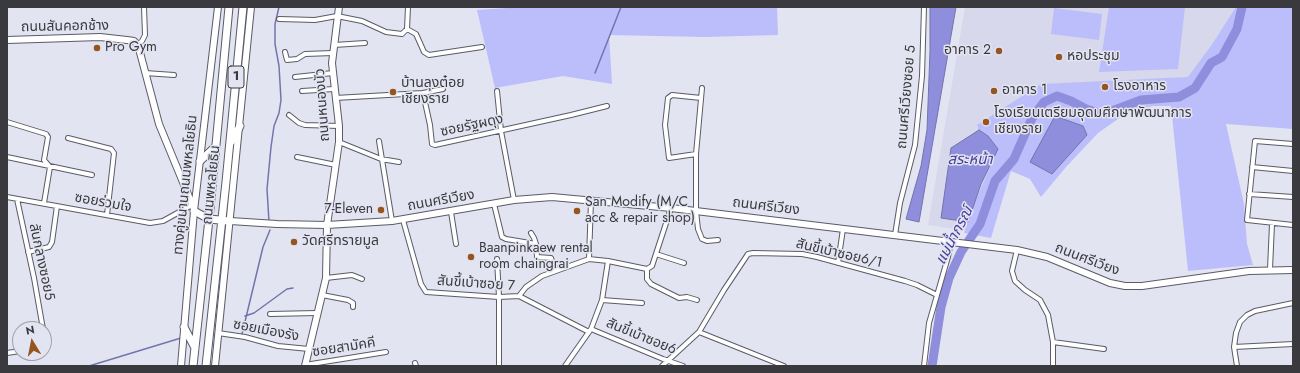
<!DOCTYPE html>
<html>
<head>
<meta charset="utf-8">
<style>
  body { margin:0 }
  #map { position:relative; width:1300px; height:373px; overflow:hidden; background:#e3e4f1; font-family:Jost,sans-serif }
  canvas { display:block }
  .frame { position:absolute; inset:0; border:8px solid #39393e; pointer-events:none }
  .north { position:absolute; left:12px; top:321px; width:40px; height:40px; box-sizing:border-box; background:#e3e4f1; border:1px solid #9fa0a9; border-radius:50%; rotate:350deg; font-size:11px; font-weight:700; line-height:16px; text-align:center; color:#39393e }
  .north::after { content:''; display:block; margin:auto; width:14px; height:18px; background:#965520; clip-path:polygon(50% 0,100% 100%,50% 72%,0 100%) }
</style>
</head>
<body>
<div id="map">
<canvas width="1300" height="373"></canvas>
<div class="frame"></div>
<div class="north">N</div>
</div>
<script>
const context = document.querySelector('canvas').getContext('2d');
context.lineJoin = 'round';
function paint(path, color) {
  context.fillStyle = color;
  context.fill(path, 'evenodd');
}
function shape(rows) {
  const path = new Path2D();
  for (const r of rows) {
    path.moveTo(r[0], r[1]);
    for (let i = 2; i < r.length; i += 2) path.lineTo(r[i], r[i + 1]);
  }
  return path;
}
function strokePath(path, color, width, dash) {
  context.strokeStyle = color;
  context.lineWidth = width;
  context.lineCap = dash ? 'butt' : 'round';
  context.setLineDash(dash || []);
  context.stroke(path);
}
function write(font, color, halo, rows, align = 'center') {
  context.font = font + ' Jost,"Noto Sans Thai",sans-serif';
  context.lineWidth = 3;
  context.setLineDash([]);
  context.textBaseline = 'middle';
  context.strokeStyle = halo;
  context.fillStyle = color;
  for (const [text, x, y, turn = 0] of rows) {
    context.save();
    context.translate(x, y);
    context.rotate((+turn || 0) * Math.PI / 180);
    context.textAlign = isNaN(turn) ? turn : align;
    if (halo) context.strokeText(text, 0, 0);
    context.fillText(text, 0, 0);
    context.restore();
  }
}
const built = shape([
  [965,7,1238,7,1218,51,1175,91,1057,93,968,231,928,225]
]);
const green = shape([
  [523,7,777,7,778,35,705,37,609,35,612,84,563,76,495,88,477,10],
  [1109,7,1185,7,1178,69,1099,72],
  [1236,7,1293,7,1293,129,1226,124,1244,204,1247,244,1253,265,1188,271,1171,106,1153,106,1128,112,1098,133,1066,167,1041,197,1030,179,1011,171,991,238,964,233,974,204,998,149,988,136,979,130,977,125,1041,84,1188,77,1213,43],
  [1054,8,1102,14,1099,40,1051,34]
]);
const water = shape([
  [930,7,956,7,919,222,906,219,921,166,927,130,930,51,930,7],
  [1055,116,1083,126,1087,135,1052,174,1030,162,1055,116],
  [979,130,988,136,998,149,981,184,968,222,941,218,951,148,979,130]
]);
const stream = shape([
  [595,73,621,7],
  [269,222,267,189,271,147,274,126,279,113,281,100,279,66,275,44,275,24,279,7],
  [245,316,254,313,287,289,293,288],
  [242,334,263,247,270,230],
  [89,366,181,338]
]);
const river = shape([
  [932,366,941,307,949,278,961,252,980,224,995,181,1014,159,1032,118,1044,102,1057,96,1071,101,1086,109,1099,113,1112,111,1141,100,1179,97,1195,88,1211,63,1222,57,1237,29,1242,7]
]);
const street = shape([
  [279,19,315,20,337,16,362,21,386,32,402,34,407,29,408,7],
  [407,29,416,34,424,52,429,55,482,47],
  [138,45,142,41,145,35,144,7],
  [334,45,365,43],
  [285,52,287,60,297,59,305,54,333,53],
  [145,73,174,75],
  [295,77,333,73],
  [702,88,696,154,696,211,698,229,702,239,707,241,718,240],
  [302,91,334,89],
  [497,91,501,131,514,200],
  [423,93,443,89],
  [335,98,423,93,430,125,432,144,435,145,571,115,607,106],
  [289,115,299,123,305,125,339,126],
  [7,122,46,134,48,137,44,160,50,167,44,203],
  [68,138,111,149,114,153,107,215],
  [379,141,392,221],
  [339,142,381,159,399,162],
  [1293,144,1255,141,1247,220,1293,225],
  [696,154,669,158,665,125,668,98,672,95,701,98],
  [7,157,92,175],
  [297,157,336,165],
  [1252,167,1293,171],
  [1249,194,1293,197],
  [7,197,150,223,163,221,192,205],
  [17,199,34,278,43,329],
  [494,204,502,237,506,239,536,244],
  [451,212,456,244],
  [403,220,421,284,426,292,499,297,519,296,589,332],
  [531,233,534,238,536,244,537,257,551,258,553,264,557,270],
  [895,235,900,203,915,145,922,76,924,7],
  [1017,250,1012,271,1015,281,1025,290,1040,300,1048,315,1053,342,1053,366],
  [28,252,49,247,52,242,57,206],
  [656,254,684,263],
  [497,259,499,297,499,366],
  [589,259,608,261],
  [838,263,843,229],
  [647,269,647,279,651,284,679,298,687,297,697,300],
  [1270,269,1272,224],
  [326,278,352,275,362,279],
  [322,295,348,300,353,303,353,307],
  [519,296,526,287,542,276,589,259,591,201],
  [602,300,642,303],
  [270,314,317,313],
  [591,329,663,359,683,366],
  [699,332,784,366],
  [218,333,245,337,278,346,309,349],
  [44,335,44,343],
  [1053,342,1104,349],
  [1234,347,1293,344],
  [7,353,20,351],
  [415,363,416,366],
  [305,365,386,352],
  [565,366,591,329,602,300,608,261,647,269,652,266,671,208],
  [662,366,699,332,724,290,748,254,753,253,802,254,817,257,905,281,917,285,937,295],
  [924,366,929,323,948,257,951,241],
  [1237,366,1234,347,1236,333,1240,322,1247,315,1255,311,1293,303]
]);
const secondary = shape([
  [7,40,100,37,127,40,134,41,138,45,159,124,194,209],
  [230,221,277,224,327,225,392,221,514,200,552,197,671,208,1017,250,1047,257,1110,283,1125,286,1142,286,1249,271,1293,270],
  [181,366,194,211,218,7],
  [215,366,251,7],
  [305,366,326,278,327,225,339,142,339,126,332,63,339,7]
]);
const primary = shape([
  [231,142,240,126],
  [200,161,215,147],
  [194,211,209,219,230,221],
  [184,327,195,348],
  [193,366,209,219,229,7],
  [206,366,226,182,243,7]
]);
const markers = [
  [97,48,4,"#965520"],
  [999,51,4,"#965520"],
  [1059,57,4,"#965520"],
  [1105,87,4,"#965520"],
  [994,91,4,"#965520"],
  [393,92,4,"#965520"],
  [986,122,4,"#965520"],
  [381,210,4,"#965520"],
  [577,211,4,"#965520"],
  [294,242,4,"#965520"],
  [471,257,4,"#965520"]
];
const shields = [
  [236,77,16]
];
const shieldNames = [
  ["1",236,77]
];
const streetNames = [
  ["ถนนสันคอกช้าง",65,27,-1],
  ["ถนนศรีเวียงซอย 5",907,97,-85],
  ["ถนนหนองบัว",323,105,-94],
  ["ซอยรัฐผดุง",472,126,-12],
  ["ทางคู่ขนานถนนพหลโยธิน",186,185,-84],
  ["ถนนพหลโยธิน",212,185,-84],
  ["ถนนศรีเวียง",441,201,-10],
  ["ซอยร่วมใจ",103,203,10],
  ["ถนนศรีเวียง",766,207,7],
  ["สันขี้เบ้าซอย6/1",839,254,13],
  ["ถนนศรีเวียง",1087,260,21],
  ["สันกลางซอย5",41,262,78],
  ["สันขี้เบ้าซอย 7",476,284,4],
  ["ซอยเมืองรัง",266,331,11],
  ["สันขี้เบ้าซอย6",641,337,22],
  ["ซอยสามัคคี",344,348,-9]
];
const poiNames = [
  ["Pro Gym",105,48],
  ["อาคาร 2",991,51,"right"],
  ["หอประชุม",1067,57],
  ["บ้านลุงต๋อย",401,84],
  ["เชียงราย",401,100],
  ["โรงอาหาร",1113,87],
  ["อาคาร 1",1002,91],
  ["โรงเรียนเตรียมอุดมศึกษาพัฒนาการ",994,114],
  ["เชียงราย",994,130],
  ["San Modify (M/C",585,203],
  ["acc & repair shop)",585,219],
  ["7-Eleven",373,210,"right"],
  ["วัดศรีทรายมูล",302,242],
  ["Baanpinkaew rental",479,249],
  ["room chaingrai",479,265]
];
const waterNames = [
  ["สระหน้า",970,160],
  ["แม่น้ำกรณ์",955,236,-62]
];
paint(built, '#d7d8ec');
paint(green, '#bbbefa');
paint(water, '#8e8edc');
strokePath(water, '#7474ad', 1);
strokePath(stream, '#7474ad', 1.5);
strokePath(river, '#8e8edc', 9);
strokePath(street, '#5a5b66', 6);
strokePath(secondary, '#5a5b66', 8);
strokePath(primary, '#5a5b66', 9);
strokePath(street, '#fff', 4);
strokePath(secondary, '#fff', 6);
strokePath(primary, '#fff', 7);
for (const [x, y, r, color] of markers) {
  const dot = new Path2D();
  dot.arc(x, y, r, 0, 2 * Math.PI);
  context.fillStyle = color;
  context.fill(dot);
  strokePath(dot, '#e3e4f1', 1.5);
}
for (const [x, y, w] of shields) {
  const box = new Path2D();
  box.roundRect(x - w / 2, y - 11, w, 22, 3);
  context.fillStyle = '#e3e4f1';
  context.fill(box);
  strokePath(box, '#39393e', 1);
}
write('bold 13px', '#39393e', null, shieldNames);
write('14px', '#39393e', '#e3e4f1', streetNames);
write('14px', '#39393e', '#e3e4f1', poiNames, 'left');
write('italic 15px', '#483f9b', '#e3e4f1', waterNames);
</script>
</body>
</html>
